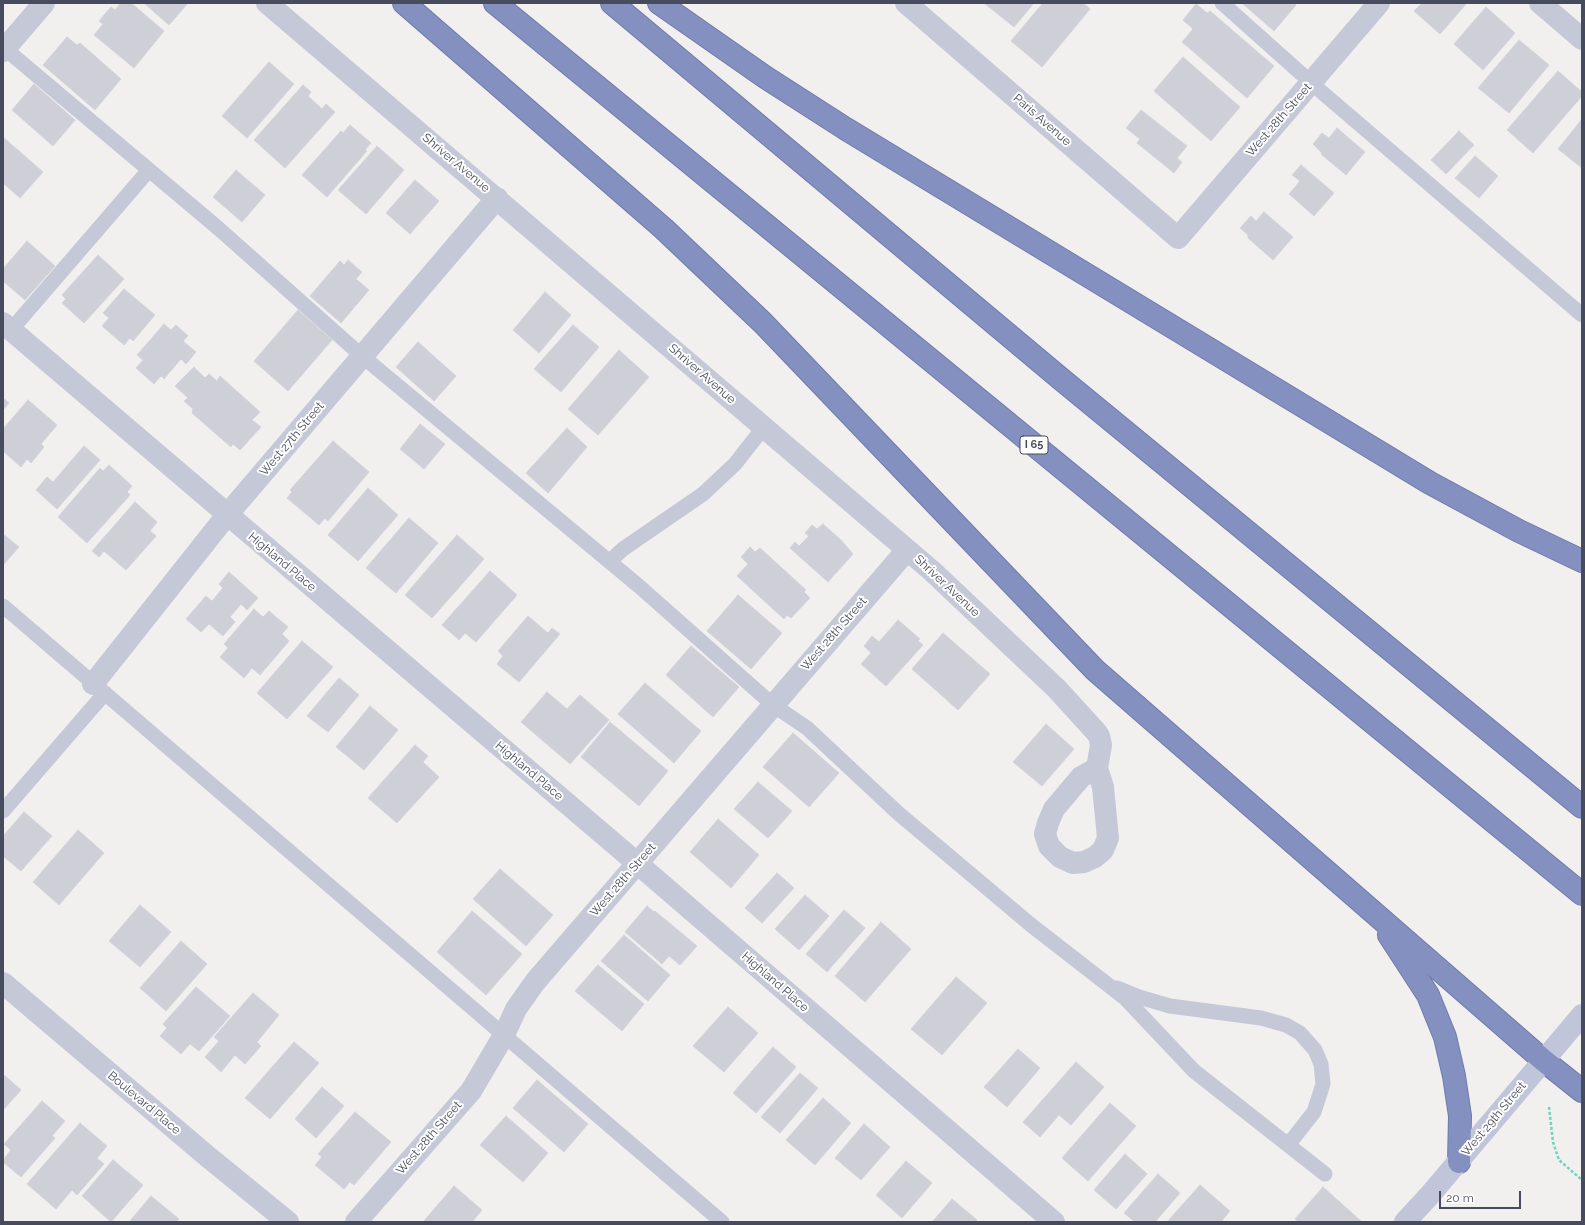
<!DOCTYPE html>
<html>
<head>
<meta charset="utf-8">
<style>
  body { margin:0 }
  #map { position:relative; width:1585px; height:1225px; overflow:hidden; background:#f2f0ef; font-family:Raleway,sans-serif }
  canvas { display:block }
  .frame { position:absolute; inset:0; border:4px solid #464c5d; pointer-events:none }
  .scale { position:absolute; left:1439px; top:1191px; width:82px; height:18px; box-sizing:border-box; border:2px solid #464c5d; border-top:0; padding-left:5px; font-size:12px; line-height:14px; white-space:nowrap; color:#464c5d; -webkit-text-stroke:3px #fff; paint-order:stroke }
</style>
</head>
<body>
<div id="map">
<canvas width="1585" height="1225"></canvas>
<div class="frame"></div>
<div class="scale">20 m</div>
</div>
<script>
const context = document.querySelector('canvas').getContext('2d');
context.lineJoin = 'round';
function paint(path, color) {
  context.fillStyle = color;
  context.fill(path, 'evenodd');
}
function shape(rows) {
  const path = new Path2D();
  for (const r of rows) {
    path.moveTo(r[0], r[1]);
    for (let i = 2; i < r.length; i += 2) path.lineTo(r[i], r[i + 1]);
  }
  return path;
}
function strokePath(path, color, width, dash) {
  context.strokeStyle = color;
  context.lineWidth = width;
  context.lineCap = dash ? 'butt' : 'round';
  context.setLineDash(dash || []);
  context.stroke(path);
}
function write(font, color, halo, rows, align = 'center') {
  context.font = font + ' Raleway,sans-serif';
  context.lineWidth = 4;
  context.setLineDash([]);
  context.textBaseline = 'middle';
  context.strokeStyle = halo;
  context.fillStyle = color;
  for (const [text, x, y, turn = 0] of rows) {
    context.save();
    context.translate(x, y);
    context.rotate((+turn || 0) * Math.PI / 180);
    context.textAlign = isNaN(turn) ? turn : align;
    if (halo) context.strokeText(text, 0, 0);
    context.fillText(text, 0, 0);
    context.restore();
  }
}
const building = shape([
  [121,3,131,3,164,31,134,68,94,35,103,24,99,21,111,7,115,10,121,3],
  [144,3,188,3,169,25,144,3],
  [984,3,1034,3,1014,27,984,3],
  [1043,3,1083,3,1090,9,1042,67,1011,41,1043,3],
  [1242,3,1294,3,1296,5,1274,31,1242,3],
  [1422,3,1467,3,1440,34,1414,11,1422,3],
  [1196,4,1207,13,1210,11,1274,66,1247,98,1182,42,1193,29,1183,20,1196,4],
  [1486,7,1515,33,1483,70,1454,44,1486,7],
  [67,37,77,45,80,43,121,79,95,110,43,65,67,37],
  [1519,40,1549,65,1509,113,1478,88,1519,40],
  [1183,57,1240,107,1211,141,1154,91,1183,57],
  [269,62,294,84,247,138,222,116,269,62],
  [1558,71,1582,92,1582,96,1533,153,1507,130,1558,71],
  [34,84,75,120,53,146,12,110,34,84],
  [303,85,311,92,308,96,322,109,326,104,335,112,285,168,254,140,303,85],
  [1141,110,1187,146,1177,158,1182,162,1174,173,1137,143,1140,139,1126,128,1141,110],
  [1582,119,1582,168,1558,149,1582,119],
  [350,125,371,143,365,150,367,151,327,197,302,175,341,131,343,133,350,125],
  [1337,128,1365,152,1346,175,1322,155,1321,152,1313,144,1322,133,1329,138,1337,128],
  [1459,131,1474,145,1446,174,1431,160,1459,131],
  [3,137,43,172,20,198,3,183,3,137],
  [377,146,404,170,366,214,338,190,377,146],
  [1475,156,1498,176,1479,198,1455,178,1475,156],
  [1301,165,1334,193,1314,216,1289,194,1300,181,1292,175,1301,165],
  [236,170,265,195,242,222,213,197,236,170],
  [415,180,439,201,410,234,386,213,415,180],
  [1264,212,1293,237,1273,260,1248,238,1248,235,1240,228,1251,216,1256,221,1264,212],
  [27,241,55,266,25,300,3,281,3,269,27,241],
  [98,255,124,279,84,323,62,303,66,299,62,295,98,255],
  [348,260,362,272,356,279,369,290,341,323,310,296,340,261,344,265,348,260],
  [124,289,155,315,133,341,130,338,124,345,102,326,109,318,103,313,124,289],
  [545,292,571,315,539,353,513,330,545,292],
  [298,310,332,340,288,391,254,361,298,310],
  [164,324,171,330,176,325,188,336,183,341,196,352,186,364,181,359,164,379,161,376,154,384,136,368,143,360,137,355,164,324],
  [573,325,599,347,561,392,534,369,573,325],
  [418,342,456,376,434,401,396,367,418,342],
  [619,350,649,377,598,435,568,409,619,350],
  [194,367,205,378,209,374,217,381,220,376,260,412,252,420,261,427,240,450,233,444,231,447,192,413,193,409,184,401,188,398,175,386,194,367],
  [3,398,9,403,3,410,3,398],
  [28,400,57,425,41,444,44,447,31,463,27,459,21,467,3,451,3,429,28,400],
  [420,424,445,444,424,469,400,449,420,424],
  [567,428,587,447,548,493,526,473,567,428],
  [333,441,369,472,328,521,325,518,319,525,287,498,292,492,290,490,333,441],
  [84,446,100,460,57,509,36,490,47,477,53,482,84,446],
  [109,465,132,486,127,492,130,495,87,543,58,517,100,468,103,471,109,465],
  [368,488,398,515,358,561,328,535,368,488],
  [135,502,157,522,150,531,156,536,126,570,104,551,99,557,92,551,135,502],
  [409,518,438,543,396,593,366,568,409,518],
  [823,524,841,540,853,554,828,582,790,548,795,542,799,546,809,536,805,533,812,525,817,529,823,524],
  [3,534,19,547,3,565,3,534],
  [457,535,484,559,432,618,405,595,457,535],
  [750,547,755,552,760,548,806,590,804,592,810,598,791,618,787,615,784,619,737,576,748,564,741,557,750,547],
  [490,571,517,595,476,642,465,633,459,640,442,625,490,571],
  [229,572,258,598,247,610,241,604,230,617,235,622,223,636,209,624,201,632,186,619,206,596,212,601,223,588,219,584,229,572],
  [738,595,782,633,751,669,707,631,738,595],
  [254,609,263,617,269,611,288,627,282,634,289,641,260,675,252,668,244,678,220,657,228,648,224,644,254,609],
  [528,616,548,633,552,628,560,634,519,682,497,664,503,656,498,651,528,616],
  [898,620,920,639,918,641,923,645,886,686,861,664,871,653,864,646,872,636,879,642,898,620],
  [943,633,990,674,958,710,912,669,943,633],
  [302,641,333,667,287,719,257,693,302,641],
  [691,646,739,687,713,717,666,675,691,646],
  [339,678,359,695,328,732,307,716,339,678],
  [645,683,701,731,674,763,618,714,645,683],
  [547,692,567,709,580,695,609,720,570,764,521,722,547,692],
  [370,706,398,730,364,770,336,747,370,706],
  [610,722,668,771,639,806,581,757,610,722],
  [1046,724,1074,749,1042,786,1013,762,1046,724],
  [793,733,839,773,809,807,763,767,793,733],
  [415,745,428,756,423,762,439,777,397,823,368,798,415,745],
  [758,782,792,811,768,838,734,809,758,782],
  [24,812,52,836,21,871,3,856,3,836,24,812],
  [718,819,759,855,731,888,690,852,718,819],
  [78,830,104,853,59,905,33,882,78,830],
  [500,869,553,915,526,946,473,899,500,869],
  [777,873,794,888,762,923,745,908,777,873],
  [805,895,829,916,799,950,775,929,805,895],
  [140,905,171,932,140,967,109,941,140,905],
  [647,906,654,912,655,911,697,946,680,965,669,956,662,964,625,932,647,906],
  [844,910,865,928,827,972,806,954,844,910],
  [472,911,522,954,486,995,437,952,472,911],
  [881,922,911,949,865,1002,835,976,881,922],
  [624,935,670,975,648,1001,601,961,624,935],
  [181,941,207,964,166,1011,140,988,181,941],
  [598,965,644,1004,622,1031,575,991,598,965],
  [956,977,987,1003,942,1055,911,1029,956,977],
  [196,987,230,1016,199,1051,190,1044,181,1054,160,1036,167,1028,163,1024,196,987],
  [253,993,279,1015,257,1042,261,1046,245,1064,235,1055,221,1072,205,1057,219,1041,214,1037,253,993],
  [728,1007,758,1033,724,1072,693,1046,728,1007],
  [294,1042,319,1063,270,1119,245,1098,294,1042],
  [773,1047,796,1067,756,1113,733,1093,773,1047],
  [1018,1049,1040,1068,1007,1107,984,1087,1018,1049],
  [1076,1062,1104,1087,1071,1125,1059,1115,1040,1137,1023,1122,1076,1062],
  [800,1073,818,1088,780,1133,761,1117,800,1073],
  [3,1074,21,1090,3,1110,3,1074],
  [537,1080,588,1124,564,1152,513,1108,537,1080],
  [322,1087,344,1106,316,1138,295,1119,322,1087],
  [823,1098,851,1123,815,1165,786,1140,823,1098],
  [42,1101,65,1121,52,1136,55,1138,21,1177,3,1162,3,1160,11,1150,4,1144,42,1101],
  [1110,1103,1136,1126,1088,1181,1062,1158,1110,1103],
  [355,1112,391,1142,354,1185,350,1182,344,1189,315,1165,322,1157,318,1154,355,1112],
  [506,1116,548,1153,523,1182,480,1145,506,1116],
  [80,1123,107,1146,97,1158,104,1164,77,1195,72,1190,56,1209,27,1184,80,1123],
  [864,1124,890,1147,861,1180,835,1158,864,1124],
  [1125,1154,1147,1174,1116,1209,1094,1190,1125,1154],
  [113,1160,143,1185,111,1222,82,1196,113,1160],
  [906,1161,932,1183,902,1218,876,1195,906,1161],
  [1158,1174,1180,1193,1155,1222,1135,1222,1124,1213,1158,1174],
  [1200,1185,1230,1211,1221,1222,1167,1222,1200,1185],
  [454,1186,482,1210,472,1222,423,1222,454,1186],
  [1323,1187,1361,1221,1360,1222,1299,1222,1295,1219,1323,1187],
  [151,1196,179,1219,176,1222,129,1222,151,1196],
  [952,1199,977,1220,975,1222,932,1222,952,1199]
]);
const path = shape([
  [1549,1107,1553,1142,1559,1160,1582,1180]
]);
const service = shape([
  [1222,3,1324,94,1582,315],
  [3,47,218,228,362,356,640,587,773,705,807,728,898,813,1031,925,1125,998,1194,1071,1325,1174],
  [11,330,149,170],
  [610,561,623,549,703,494,735,464,764,427],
  [3,606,722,1222],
  [3,811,105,693],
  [1117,988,1139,997,1170,1006,1261,1018,1286,1025,1300,1033,1315,1050,1321,1064,1323,1084,1314,1112,1288,1145]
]);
const minor = shape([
  [267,3,932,571,1057,689,1097,733,1099,736,1101,745,1097,768,1103,787,1108,838,1103,850,1095,857,1084,862,1073,863,1060,857,1049,846,1045,834,1048,823,1054,809,1081,777,1097,768],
  [906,3,1178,238,1379,3],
  [1540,3,1582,39],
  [3,51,44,3],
  [93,684,227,515,497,198],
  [356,1222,471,1091,504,1035,516,1009,535,982,907,550]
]);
const tertiary = shape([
  [3,323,624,852,1054,1222],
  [3,983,207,1156,288,1222]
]);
const secondary = shape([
  [1405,1222,1429,1196,1582,1015]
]);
const motorway = shape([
  [404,3,664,229,763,323,1095,670,1543,1060,1582,1091],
  [495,3,1582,894],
  [612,3,1061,379,1582,807],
  [659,3,765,77,846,129,1430,483,1519,531,1582,561],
  [1389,935,1428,995,1445,1037,1454,1076,1460,1116,1459,1162]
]);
const shields = [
  [1034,445,28]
];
const shieldNames = [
  ["I 65",1034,445]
];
const streetNames = [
  ["Paris Avenue",1042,120,41],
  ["West 28th Street",1279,120,-49],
  ["Shriver Avenue",456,163,40],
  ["Shriver Avenue",702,374,41],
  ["West 27th Street",292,439,-50],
  ["Highland Place",282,562,40],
  ["Shriver Avenue",947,586,43],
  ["West 28th Street",834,634,-49],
  ["Highland Place",529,771,40],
  ["West 28th Street",623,880,-49],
  ["Highland Place",775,982,41],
  ["Boulevard Place",144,1103,40],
  ["West 29th Street",1494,1119,-50],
  ["West 28th Street",429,1138,-49]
];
paint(building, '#cecfd7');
strokePath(building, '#d3d3db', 1);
strokePath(motorway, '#6f7bac', 24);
strokePath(path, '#71d1bd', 2.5, [3, 2]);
strokePath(service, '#c5c9d7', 15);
strokePath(minor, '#c5c9d7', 22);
strokePath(tertiary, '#c5c9d7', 22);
strokePath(secondary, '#c1c5d9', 22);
strokePath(motorway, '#8490c0', 22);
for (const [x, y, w] of shields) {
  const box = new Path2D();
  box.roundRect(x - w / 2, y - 9, w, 18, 3);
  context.fillStyle = '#fff';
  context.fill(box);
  strokePath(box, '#464c5d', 1);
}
write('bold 11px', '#464c5d', null, shieldNames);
write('12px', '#464c5d', '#fff', streetNames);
</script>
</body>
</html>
